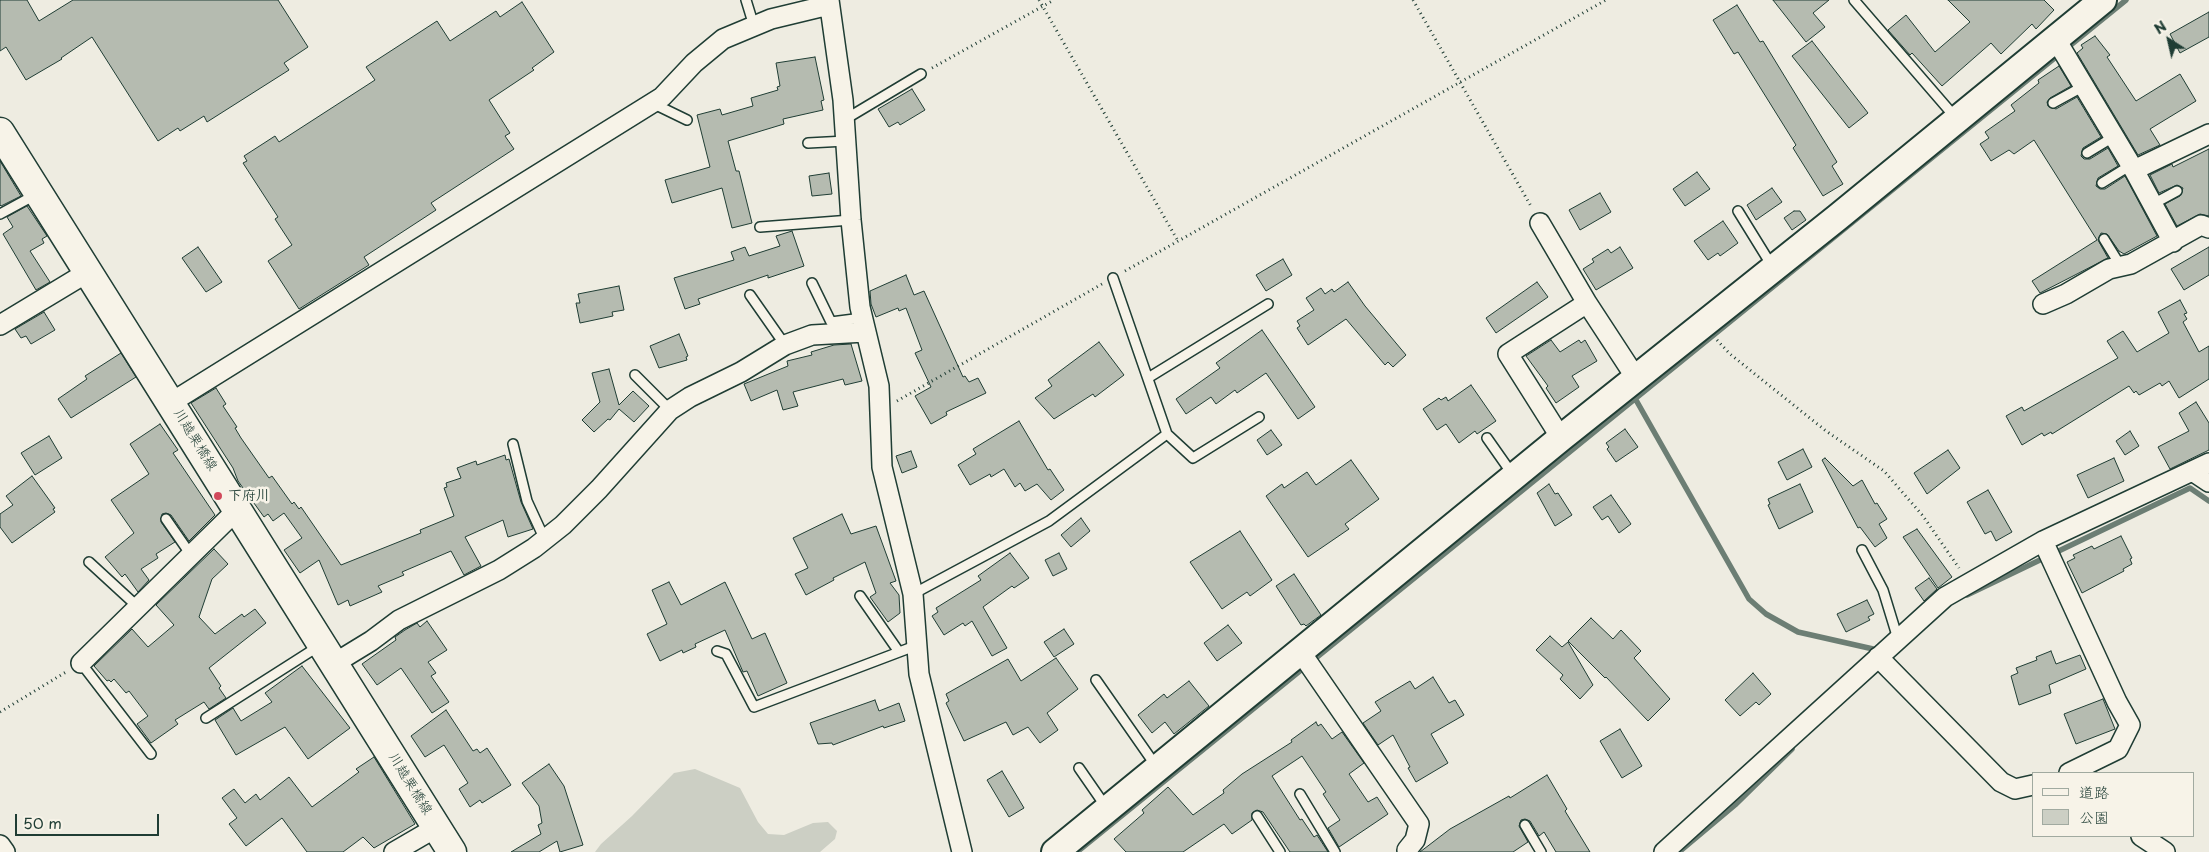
<!DOCTYPE html>
<html>
<head>
<meta charset="utf-8">
<style>
  body { margin:0 }
  #map { position:relative; width:2209px; height:852px; overflow:hidden; background:#eeece1; font-family:"Playpen Sans","Klee One",sans-serif }
  canvas { display:block }
  .legend { position:absolute; left:2032px; top:772px; width:162px; height:65px; box-sizing:border-box; background:#f7f3e8; border:1px solid #a1aaa0; margin:0; padding:6px 9px; list-style:none; font-size:15px; color:#1f3d34 }
  .legend li { display:flex; align-items:center; gap:10px; height:25px }
  .legend b { width:25px; border:1px solid #a1aaa0 }
  .north { position:absolute; left:2144px; top:15px; width:50px; height:50px; -webkit-text-stroke:4px #f7f3e8; paint-order:stroke; rotate:325deg; font-size:14px; font-weight:700; line-height:20px; text-align:center; color:#1f3d34 }
  .north::after { content:''; display:block; margin:auto; width:18px; height:22px; background:#1f3d34; clip-path:polygon(50% 0,100% 100%,50% 72%,0 100%) }
  .scale { position:absolute; left:15px; top:814px; width:144px; height:22px; box-sizing:border-box; border:2px solid #1f3d34; border-top:0; padding-left:6px; font-size:15px; line-height:18px; white-space:nowrap; color:#1f3d34; -webkit-text-stroke:4px #f7f3e8; paint-order:stroke }
</style>
</head>
<body>
<div id="map">
<canvas width="2209" height="852"></canvas>
<ul class="legend">
<li><b style="height:6px;background:#f7f3e8"></b>道路</li>
<li><b style="height:14px;background:#cccfc4"></b>公園</li>
</ul>
<div class="north">N</div>
<div class="scale">50 m</div>
</div>
<script>
const context = document.querySelector('canvas').getContext('2d');
context.lineJoin = 'round';
function paint(path, color) {
  context.fillStyle = color;
  context.fill(path, 'evenodd');
}
function shape(rows) {
  const path = new Path2D();
  for (const r of rows) {
    path.moveTo(r[0], r[1]);
    for (let i = 2; i < r.length; i += 2) path.lineTo(r[i], r[i + 1]);
  }
  return path;
}
function strokePath(path, color, width, dash) {
  context.strokeStyle = color;
  context.lineWidth = width;
  context.lineCap = dash ? 'butt' : 'round';
  context.setLineDash(dash || []);
  context.stroke(path);
}
function write(font, color, halo, rows, align = 'center') {
  context.font = font + ' "Playpen Sans","Klee One",sans-serif';
  context.lineWidth = 5;
  context.setLineDash([]);
  context.textBaseline = 'middle';
  context.strokeStyle = halo;
  context.fillStyle = color;
  for (const [text, x, y, turn = 0] of rows) {
    context.save();
    context.translate(x, y);
    context.rotate((+turn || 0) * Math.PI / 180);
    context.textAlign = isNaN(turn) ? turn : align;
    if (halo) context.strokeText(text, 0, 0);
    context.fillText(text, 0, 0);
    context.restore();
  }
}
const green = shape([
  [695,769,740,788,758,822,768,834,784,835,813,823,828,822,837,831,835,839,820,852,595,852,601,844,632,816,674,773]
]);
const stream = shape([
  [1636,400,1749,599,1766,614,1798,632,1882,651],
  [1967,595,2190,488,2209,501],
  [1077,852,2126,0],
  [1679,852,1735,805,1792,749]
]);
const building = shape([
  [0,0,27,0,39,21,73,0,278,0,308,47,284,63,289,70,207,122,204,116,180,131,178,128,158,141,92,37,61,58,62,59,26,80,6,47,0,51,0,0],
  [1773,0,1829,0,1813,13,1825,27,1806,42,1773,0],
  [1948,0,2044,0,2054,10,2036,29,2032,24,2001,54,1991,43,1942,86,1912,53,1910,55,1888,30,1906,15,1935,52,1970,22,1948,0],
  [522,2,554,52,532,68,534,70,489,100,510,133,505,136,514,149,431,203,436,210,364,257,369,265,299,309,268,261,292,245,275,219,278,217,243,163,247,161,244,156,275,136,279,142,375,80,366,67,437,21,450,41,496,11,500,17,522,2],
  [1737,5,1760,42,1763,41,1837,162,1832,166,1843,184,1823,196,1793,148,1796,145,1738,52,1734,54,1713,20,1737,5],
  [2209,12,2209,37,2180,53,2170,34,2209,12],
  [2095,36,2110,55,2107,57,2136,101,2180,74,2196,101,2150,129,2160,145,2138,155,2077,53,2083,48,2081,45,2095,36],
  [1812,41,1868,113,1849,128,1792,56,1812,41],
  [815,57,824,100,821,101,823,110,783,119,784,124,728,141,736,171,739,171,752,223,732,228,722,188,672,203,665,180,710,167,697,115,720,109,722,115,753,106,751,98,778,90,777,87,780,86,776,63,815,57],
  [2059,66,2071,86,2050,98,2047,102,2048,106,2056,109,2077,97,2101,137,2083,148,2081,156,2084,159,2090,159,2108,148,2118,166,2098,178,2096,186,2100,189,2105,189,2125,176,2157,236,2124,254,2119,251,2107,234,2101,233,2098,240,2108,258,2040,293,2032,281,2097,240,2034,140,2014,154,2009,150,1991,161,1980,144,1989,138,1985,132,2015,111,2011,105,2039,83,2038,80,2059,66],
  [912,89,925,110,900,125,898,122,889,127,878,109,912,89],
  [2209,149,2209,216,2200,214,2177,226,2165,204,2180,196,2183,188,2177,185,2159,193,2150,175,2172,164,2173,167,2209,149],
  [0,161,21,196,1,206,0,205,0,161],
  [1697,172,1710,189,1685,206,1673,189,1697,172],
  [829,173,832,194,812,196,809,176,829,173],
  [1772,188,1782,202,1756,220,1747,205,1772,188],
  [1600,193,1611,212,1580,230,1569,210,1600,193],
  [27,206,47,236,42,239,44,243,30,251,50,282,36,290,3,234,13,227,7,217,27,206],
  [1794,211,1800,211,1806,220,1792,230,1784,218,1794,211],
  [1723,221,1738,243,1720,256,1718,253,1708,260,1694,241,1723,221],
  [792,231,804,266,768,278,768,275,698,299,700,304,685,309,674,278,734,260,731,252,745,247,749,256,780,246,776,236,792,231],
  [198,247,222,282,206,292,182,258,198,247],
  [1620,247,1633,268,1596,290,1583,269,1594,262,1592,259,1608,249,1611,253,1620,247],
  [2209,247,2209,275,2184,290,2171,269,2209,247],
  [1283,259,1292,275,1266,291,1256,275,1283,259],
  [906,275,914,295,924,291,963,377,965,376,969,382,978,378,986,393,946,412,947,415,931,424,915,396,931,387,915,353,922,350,906,308,899,311,898,308,876,317,871,304,870,291,906,275],
  [1348,282,1365,306,1406,355,1393,367,1388,362,1385,365,1346,319,1308,345,1297,328,1300,326,1297,321,1314,310,1306,298,1321,288,1325,294,1332,289,1334,292,1348,282],
  [1537,282,1548,297,1496,333,1486,318,1537,282],
  [619,286,624,310,612,312,613,316,580,323,576,303,580,303,578,294,619,286],
  [2180,300,2187,313,2184,314,2187,319,2183,322,2199,352,2209,346,2209,379,2179,398,2169,381,2162,386,2160,383,2139,395,2136,391,2134,393,2129,386,2052,434,2051,432,2044,436,2042,433,2022,445,2006,416,2022,407,2024,411,2118,358,2107,341,2123,331,2137,352,2169,333,2158,312,2180,300],
  [44,312,55,330,31,344,26,336,21,338,15,329,44,312],
  [1262,330,1315,407,1298,419,1266,373,1237,393,1235,390,1216,404,1211,397,1186,414,1176,399,1220,368,1216,363,1262,330],
  [679,334,688,356,686,357,687,360,659,368,650,346,679,334],
  [1551,340,1560,352,1579,340,1581,343,1585,340,1597,361,1572,376,1579,387,1556,403,1546,388,1548,386,1526,356,1551,340],
  [1099,342,1124,375,1095,397,1093,394,1054,419,1035,398,1052,386,1048,380,1099,342],
  [851,344,862,381,845,385,843,379,793,392,798,406,783,410,777,390,751,401,744,384,788,366,787,361,812,355,811,352,834,345,851,344],
  [121,353,136,377,71,418,58,399,87,379,85,376,121,353],
  [609,369,619,405,633,391,649,406,634,422,619,409,610,420,608,419,594,432,582,420,600,402,592,373,609,369],
  [1471,385,1496,421,1477,434,1475,431,1459,443,1446,424,1437,430,1423,409,1439,398,1441,400,1446,397,1448,401,1471,385],
  [216,388,226,404,223,406,237,427,235,428,241,438,269,478,272,476,292,504,294,502,299,509,301,507,341,565,421,533,420,530,454,516,444,488,447,487,446,483,461,478,457,468,476,461,477,465,505,455,506,460,509,459,521,502,533,529,508,537,503,520,465,537,481,566,464,575,451,551,402,572,404,575,378,586,382,592,350,606,348,600,338,605,319,560,300,573,284,550,302,538,284,513,273,521,268,514,264,517,238,481,233,468,191,403,216,388],
  [2196,402,2209,423,2209,450,2170,469,2158,447,2189,431,2179,413,2196,402],
  [1019,421,1048,470,1050,469,1064,490,1051,500,1037,484,1025,491,1020,483,1015,487,1004,469,991,477,990,474,970,485,958,465,976,454,973,449,1019,421],
  [160,424,178,450,173,453,215,515,189,541,171,515,166,513,162,514,161,522,175,542,156,554,158,558,141,569,149,580,138,592,125,574,122,577,105,557,134,533,111,500,149,474,130,444,160,424],
  [1625,429,1638,447,1616,462,1607,449,1609,447,1606,443,1625,429],
  [1271,430,1282,445,1267,455,1257,440,1271,430],
  [2130,431,2139,446,2125,455,2116,441,2130,431],
  [49,436,62,458,35,475,21,453,49,436],
  [1803,449,1812,467,1787,480,1778,462,1803,449],
  [1948,450,1960,468,1927,494,1914,473,1948,450],
  [911,451,917,467,902,473,896,456,911,451],
  [1825,458,1853,486,1862,480,1875,504,1877,503,1887,519,1879,524,1887,538,1875,547,1860,527,1858,528,1822,460,1825,458],
  [2114,458,2124,481,2088,498,2077,475,2114,458],
  [1351,460,1379,499,1345,524,1349,529,1308,557,1266,496,1282,484,1284,488,1307,472,1316,485,1351,460],
  [32,476,55,508,53,509,55,512,12,543,0,527,0,514,13,505,6,496,32,476],
  [1549,484,1555,494,1558,493,1572,515,1555,526,1537,493,1549,484],
  [1800,484,1813,512,1779,529,1768,505,1770,504,1768,499,1800,484],
  [1988,490,2012,532,1996,541,1991,531,1985,534,1967,502,1988,490],
  [1611,495,1631,524,1619,533,1608,516,1602,520,1593,507,1611,495],
  [842,514,851,534,876,526,896,581,890,583,899,595,900,613,888,622,870,597,876,593,865,562,833,578,834,580,806,595,795,574,808,568,793,538,842,514],
  [1081,518,1090,531,1071,547,1061,535,1081,518],
  [1917,529,1952,577,1938,588,1903,537,1917,529],
  [1240,531,1272,580,1250,596,1247,592,1222,609,1190,562,1240,531],
  [2121,536,2132,558,2130,559,2132,564,2123,569,2124,571,2082,593,2067,562,2075,558,2073,555,2092,546,2094,549,2121,536],
  [214,549,228,564,212,579,199,617,215,634,242,614,244,617,255,609,266,623,209,668,221,686,219,688,226,698,209,709,204,702,175,720,178,724,151,743,137,724,148,716,129,691,126,693,114,679,111,682,109,680,107,681,94,666,132,629,148,647,174,625,156,605,214,549],
  [1010,553,1029,578,1014,588,1012,586,983,607,1007,648,992,656,972,621,965,626,963,623,944,635,932,616,938,612,936,608,981,580,978,576,1010,553],
  [1059,553,1067,569,1053,576,1045,560,1059,553],
  [1294,574,1321,615,1306,626,1304,624,1301,625,1276,586,1294,574],
  [1929,578,1937,589,1924,601,1915,588,1929,578],
  [669,582,681,605,725,582,752,639,765,633,787,683,758,696,747,671,743,672,725,630,695,644,696,647,683,653,682,650,660,661,647,634,667,624,652,590,669,582],
  [1867,600,1874,614,1868,617,1870,620,1846,632,1837,614,1867,600],
  [1591,618,1613,639,1621,630,1641,651,1634,658,1670,699,1648,721,1606,677,1605,678,1568,641,1591,618],
  [427,621,447,650,428,662,436,673,431,676,449,702,432,713,401,668,377,685,362,664,396,640,395,637,405,630,417,623,420,627,427,621],
  [1228,625,1242,643,1217,661,1204,643,1228,625],
  [1064,629,1074,644,1054,657,1044,642,1064,629],
  [1550,636,1562,647,1568,642,1593,685,1580,699,1560,679,1563,675,1536,650,1550,636],
  [2051,651,2056,664,2080,655,2086,669,2049,685,2051,693,2019,705,2011,676,2018,673,2016,668,2037,660,2036,657,2051,651],
  [1056,658,1078,689,1047,713,1058,730,1040,743,1028,727,1013,735,1006,722,964,741,946,703,949,701,946,694,1008,659,1021,681,1056,658],
  [302,666,350,728,308,759,285,727,236,755,215,720,233,708,241,721,272,702,265,693,302,666],
  [1753,673,1771,694,1759,705,1756,702,1740,716,1725,700,1753,673],
  [1433,677,1449,703,1455,700,1464,715,1431,734,1448,763,1416,782,1408,768,1410,767,1393,735,1378,745,1363,723,1381,711,1375,702,1410,681,1415,689,1433,677],
  [1189,681,1209,706,1174,734,1165,722,1152,733,1138,715,1164,694,1167,698,1189,681],
  [2103,699,2115,729,2076,744,2064,714,2103,699],
  [875,700,879,711,899,703,905,721,884,728,883,726,833,745,832,743,818,744,810,723,875,700],
  [446,710,473,751,477,749,480,753,487,748,511,785,482,803,480,800,470,807,459,789,468,783,444,745,425,757,411,736,446,710],
  [1316,722,1318,726,1321,724,1332,739,1342,732,1364,763,1349,774,1368,802,1377,797,1388,814,1339,847,1328,828,1340,820,1323,794,1326,792,1302,756,1272,776,1300,820,1302,819,1314,837,1317,835,1328,852,1290,852,1263,812,1257,810,1252,813,1252,820,1232,834,1224,824,1183,852,1126,852,1114,839,1144,813,1142,810,1168,787,1193,815,1224,793,1223,790,1242,774,1292,742,1291,740,1316,722],
  [1620,729,1642,766,1622,778,1600,741,1620,729],
  [374,757,415,824,374,848,363,837,343,852,307,852,282,818,246,846,229,824,237,818,222,798,234,789,245,803,256,794,260,800,289,777,312,807,359,772,356,769,374,757],
  [549,764,564,786,583,845,560,852,557,841,539,852,511,852,541,834,538,825,542,823,539,806,522,783,549,764],
  [1002,771,1024,808,1009,817,987,780,1002,771],
  [1547,775,1567,809,1565,811,1590,852,1556,852,1544,832,1539,836,1530,821,1525,819,1521,820,1519,826,1528,842,1513,852,1420,852,1450,829,1509,796,1510,798,1547,775]
]);
const path = shape([
  [1039,0,1178,241],
  [1413,0,1532,208],
  [932,68,1054,0],
  [1125,271,1606,0],
  [1717,340,1730,354,1826,431,1884,471,1923,516,1959,568],
  [897,401,1102,284],
  [0,712,66,672]
]);
const lane = shape([
  [746,0,754,26],
  [1854,0,1955,117],
  [652,103,687,120],
  [2053,103,2084,86],
  [844,120,921,74],
  [808,143,846,141],
  [2087,153,2115,136],
  [2102,183,2131,165],
  [2153,204,2177,191],
  [1738,211,1772,266],
  [0,214,35,195],
  [760,227,851,220],
  [2104,239,2120,265],
  [812,283,831,322,862,318],
  [750,295,785,345],
  [635,375,670,410],
  [1148,378,1268,304],
  [1167,434,1193,458,1259,417],
  [1487,438,1513,475],
  [513,444,527,501,545,540],
  [166,519,191,555],
  [1862,550,1883,590,1898,639],
  [89,562,138,607],
  [913,594,1049,521,1167,434,1113,278],
  [860,596,899,652],
  [717,651,726,654,754,707,915,646],
  [81,663,151,754],
  [1096,680,1156,766],
  [206,718,319,646],
  [1079,768,1106,807],
  [1300,794,1335,852],
  [1257,816,1280,852],
  [1525,825,1541,852]
]);
const street = shape([
  [829,0,843,100,851,220,860,307,879,386,882,467,913,594,919,674,962,852],
  [2055,38,2134,170,2173,242],
  [2134,170,2209,134],
  [1540,223,1587,303,1636,378],
  [2043,304,2066,294,2109,269,2131,264,2201,225,2209,228],
  [0,325,88,272],
  [172,402,662,97,694,63,723,39,771,19,829,5],
  [1561,438,1508,354,1587,303],
  [2194,472,2209,482],
  [2043,541,2117,702,2130,725,2118,749,2069,773],
  [1300,651,1419,824,1415,840,1407,850],
  [1878,657,2001,782,2015,789,2033,785],
  [81,663,238,509],
  [335,663,371,641,399,620,499,570,534,548,563,525,599,489,670,410,690,397,741,372,785,345,812,335,865,332],
  [2141,836,2165,852],
  [0,845,5,852],
  [394,852,437,827],
  [1664,852,1945,597,2043,541,2209,463]
]);
const secondary = shape([
  [1055,852,1561,438,1838,217,2103,0]
]);
const primary = shape([
  [0,132,452,852]
]);
const markers = [
  [218,496,5,"#d1495b"]
];
const streetNames = [
  ["川越栗橋線",195,440,58],
  ["川越栗橋線",410,784,58]
];
const poiNames = [
  ["下府川",228,496]
];
paint(green, '#cccfc4');
strokePath(stream, '#6c7e74', 5.5);
paint(building, '#b5bbb0');
strokePath(building, '#1f3d34', 1);
strokePath(lane, '#1f3d34', 12);
strokePath(street, '#1f3d34', 22);
strokePath(secondary, '#1f3d34', 30);
strokePath(primary, '#1f3d34', 31);
strokePath(path, '#1f3d34', 3, [1, 4]);
strokePath(lane, '#f7f3e8', 9);
strokePath(street, '#f7f3e8', 19);
strokePath(secondary, '#f7f3e8', 26);
strokePath(primary, '#f7f3e8', 28);
for (const [x, y, r, color] of markers) {
  const dot = new Path2D();
  dot.arc(x, y, r, 0, 2 * Math.PI);
  context.fillStyle = color;
  context.fill(dot);
  strokePath(dot, '#f7f3e8', 2);
}
write('14px', '#1f3d34', '#f7f3e8', streetNames);
write('bold 14px', '#1f3d34', '#f7f3e8', poiNames, 'left');
</script>
</body>
</html>
